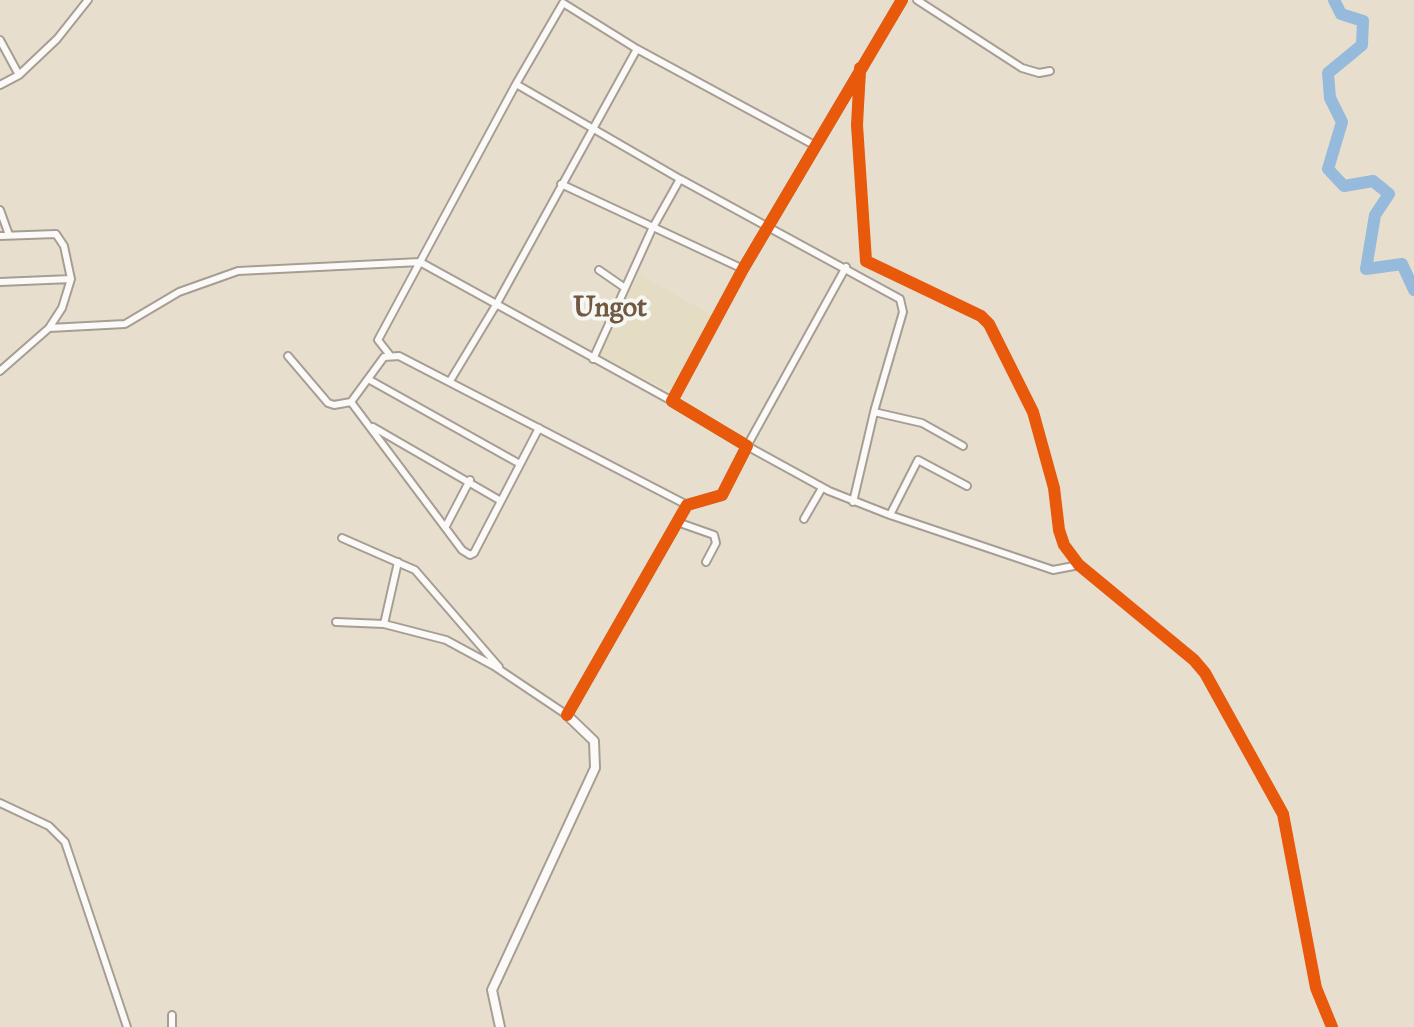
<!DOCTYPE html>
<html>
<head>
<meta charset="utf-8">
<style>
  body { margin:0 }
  canvas { display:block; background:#e8dece }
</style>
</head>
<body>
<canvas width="1414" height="1027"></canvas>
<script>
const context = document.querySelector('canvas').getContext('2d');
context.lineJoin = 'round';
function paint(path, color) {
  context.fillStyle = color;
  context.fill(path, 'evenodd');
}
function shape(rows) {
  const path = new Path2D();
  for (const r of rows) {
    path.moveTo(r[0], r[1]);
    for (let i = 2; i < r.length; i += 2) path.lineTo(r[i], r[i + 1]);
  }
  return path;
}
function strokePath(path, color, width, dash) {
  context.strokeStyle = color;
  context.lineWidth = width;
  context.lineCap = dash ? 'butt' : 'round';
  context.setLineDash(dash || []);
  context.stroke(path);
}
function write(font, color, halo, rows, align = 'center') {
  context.font = font + ' "IM FELL Great Primer",serif';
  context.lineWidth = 8;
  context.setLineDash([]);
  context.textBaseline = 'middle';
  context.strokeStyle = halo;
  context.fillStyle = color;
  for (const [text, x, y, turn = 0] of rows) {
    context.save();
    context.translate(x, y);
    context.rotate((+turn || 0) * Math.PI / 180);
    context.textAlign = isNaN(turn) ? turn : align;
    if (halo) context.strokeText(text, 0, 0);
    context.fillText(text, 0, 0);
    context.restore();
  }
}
const built = shape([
  [639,274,714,316,673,392,595,356]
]);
const river = shape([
  [1334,0,1341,14,1363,21,1362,45,1328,73,1330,98,1342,122,1328,169,1344,186,1373,181,1389,194,1375,215,1366,269,1402,264,1414,290]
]);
const minor = shape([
  [917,0,1022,68,1039,73,1050,71],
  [0,40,19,75],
  [861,72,857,125,866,261,981,316,989,324,1033,412,1054,488,1059,530,1064,545,1079,565,1194,660,1205,673,1283,814,1316,988,1332,1027],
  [516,84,680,179,900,299,903,312,875,408,853,502],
  [0,85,19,75,57,39,88,0],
  [561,184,743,269],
  [0,210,9,235],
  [0,236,56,234,64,246,71,279],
  [846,267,747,446,829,491,890,515,1053,570,1079,565],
  [599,270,625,288],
  [0,282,71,279],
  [49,328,125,324,179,292,238,271,420,262],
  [389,354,378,340,420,262],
  [288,356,328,403,334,405,351,402,384,357,399,356,687,505],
  [593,359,652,229,680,179],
  [0,371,49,328,62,308,71,279],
  [368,379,520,464],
  [450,381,496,305,637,49],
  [672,401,420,262,516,84,563,3,637,49,816,146],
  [351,402,462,550,470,555,474,553,539,428],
  [874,412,922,423,963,446],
  [373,427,501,501],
  [890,515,918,460,967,486],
  [804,519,822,488],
  [677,522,714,535,716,543,706,562],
  [446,526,470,480],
  [342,538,415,570,499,667],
  [336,622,384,624,446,640,494,666,567,715],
  [384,624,398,562],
  [0,803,49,826,65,842,127,1027],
  [172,1027,172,1015]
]);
const tertiary = shape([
  [500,1027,492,990,595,768,594,741,567,715,687,505,722,495,747,446,672,401,743,269,902,0]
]);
const cycleway = shape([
  [860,68,857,125,866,261,981,316,989,324,1033,412,1054,488,1059,530,1064,545,1079,565,1194,660,1205,673,1283,814,1316,988,1332,1027],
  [567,715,687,505,722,495,747,446,672,401,743,269,902,0]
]);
const quarterNames = [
  ["Ungot",610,309]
];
paint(built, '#e5ddc3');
strokePath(river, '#95badb', 12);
strokePath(minor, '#a69e93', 10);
strokePath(tertiary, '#a69e93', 12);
strokePath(minor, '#fcfaf8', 6);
strokePath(tertiary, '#fcfaf8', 8);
strokePath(cycleway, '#e8590c', 12);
write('bold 28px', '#715843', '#f6f6f2', quarterNames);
</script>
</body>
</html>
